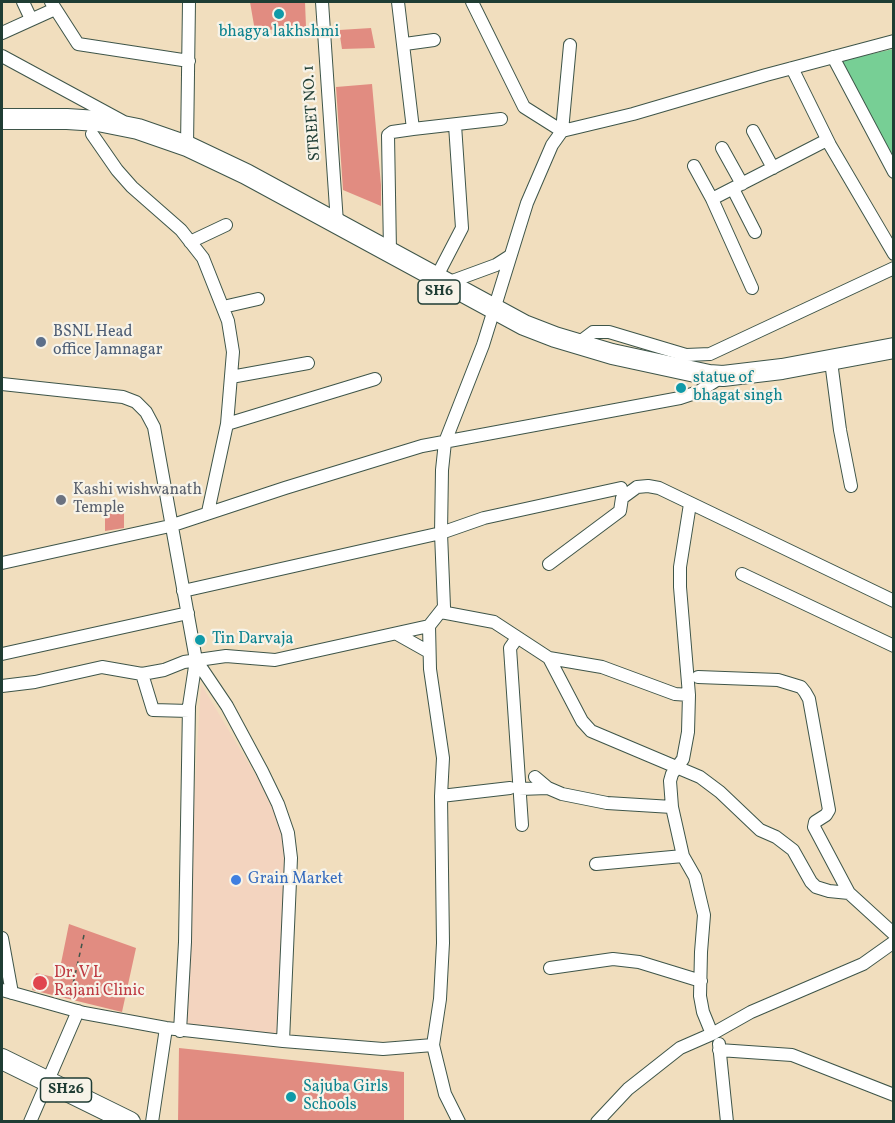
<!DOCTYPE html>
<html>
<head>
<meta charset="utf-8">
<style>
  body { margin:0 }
  #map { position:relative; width:895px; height:1123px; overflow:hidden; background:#f1debe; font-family:Vollkorn,serif }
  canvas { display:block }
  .frame { position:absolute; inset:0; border:3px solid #1f3d34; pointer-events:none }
</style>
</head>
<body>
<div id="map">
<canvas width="895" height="1123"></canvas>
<div class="frame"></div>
</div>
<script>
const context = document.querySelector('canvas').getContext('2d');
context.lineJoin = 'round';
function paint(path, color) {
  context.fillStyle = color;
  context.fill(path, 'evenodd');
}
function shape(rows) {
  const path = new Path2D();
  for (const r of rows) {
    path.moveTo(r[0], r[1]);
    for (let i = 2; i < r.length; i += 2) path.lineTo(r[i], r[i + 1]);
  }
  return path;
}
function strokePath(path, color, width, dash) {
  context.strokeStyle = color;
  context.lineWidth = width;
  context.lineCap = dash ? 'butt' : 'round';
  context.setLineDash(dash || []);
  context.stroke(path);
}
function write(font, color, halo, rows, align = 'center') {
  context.font = font + ' Vollkorn,serif';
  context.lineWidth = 4.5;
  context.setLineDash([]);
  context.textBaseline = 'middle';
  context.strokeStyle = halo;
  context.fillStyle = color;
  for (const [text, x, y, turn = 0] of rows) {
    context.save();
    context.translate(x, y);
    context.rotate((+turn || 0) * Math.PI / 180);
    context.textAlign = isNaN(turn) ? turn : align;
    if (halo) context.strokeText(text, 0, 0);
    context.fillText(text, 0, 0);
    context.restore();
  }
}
const built = shape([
  [201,684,258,779,285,835,284,981,279,1029,276,1037,180,1033]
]);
const green = shape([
  [893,49,893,162,840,61]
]);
const building = shape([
  [250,2,305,2,306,27,255,31],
  [371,28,375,48,342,49,339,30],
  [372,84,381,185,381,206,343,190,336,87],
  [105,513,124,513,124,528,105,531],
  [69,924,136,948,122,1012,32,990,36,973,58,978],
  [179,1048,404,1072,404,1122,178,1122]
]);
const path = shape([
  [84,935,73,984,88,988]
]);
const minor = shape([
  [23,2,31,19],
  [51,2,78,44,189,61],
  [322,2,337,223],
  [472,2,524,107,562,131,570,45],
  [2,33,55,9],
  [405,44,434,40],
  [2,56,122,121],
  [833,57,894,172],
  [792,68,830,145,894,254],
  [413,129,501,119],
  [753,131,773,168],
  [92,134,117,170,132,187,181,230,203,258,228,321,233,352,227,424,208,512],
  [187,146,189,2],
  [722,148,742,184],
  [694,166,712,199,752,288],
  [733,189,755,232],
  [712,199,827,140],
  [190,242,226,225],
  [390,251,388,135,392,132,413,129,398,2],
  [436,278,462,228,455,125],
  [447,283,496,265,510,256],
  [223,307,258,299],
  [577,344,593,332,609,332,686,355,710,354,894,268],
  [829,359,832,369,840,430,851,486],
  [231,377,308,363],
  [2,384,123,397,136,402,146,412,154,427,196,660,189,706,185,942,180,1031],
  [227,424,375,379],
  [690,504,680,567,680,587,689,695,688,732,683,759,672,774,670,781,672,807,683,856,695,877,704,915,701,952,700,996,703,1012,712,1034],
  [2,563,170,526,285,488,422,446,680,398,698,392,723,376],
  [549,564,620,511,622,498,637,487,648,486,659,488,894,601],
  [742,574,894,646],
  [183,591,441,533,484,518,621,488],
  [441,612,494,622,549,658,582,721,591,731,700,777,720,792,760,830,776,837,793,850,811,882,816,887,829,891,849,893],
  [429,626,430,669,443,758,441,796,443,943,440,999,433,1045,445,1094,459,1122],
  [397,634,429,652],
  [517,638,510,648,522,825],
  [2,654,188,613],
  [549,658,602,667,675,694,689,695],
  [142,674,153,710,189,711],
  [698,677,778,680,801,687,805,692,809,699,829,810,826,815,815,822,814,827,849,893,894,934],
  [2,686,35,682,102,667,142,674,164,670,184,662,226,656,275,660,429,626,444,607,441,533,442,470,445,442,483,345,527,203,552,145,562,131,633,114,766,75,894,41],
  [535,777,548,788,562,794,607,803,672,807],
  [519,789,548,788],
  [441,796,510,788],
  [596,864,683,856],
  [2,938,12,993],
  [550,968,613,959,639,962,701,981],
  [2,990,84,1013,166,1028,283,1041,291,858,288,833,278,804,262,771,227,706,196,660],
  [283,1041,383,1049,433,1045],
  [719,1044,727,1122],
  [719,1050,792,1055,894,1095],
  [30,1122,78,1011],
  [152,1122,166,1028],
  [597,1122,628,1089,680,1048,712,1034,751,1012,863,964,894,942]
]);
const primary = shape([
  [2,119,67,119,98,121,138,129,187,146,246,174,524,325,555,337,612,354,709,375,723,376,782,369,894,348],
  [2,1059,130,1122]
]);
const markers = [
  [279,14,6,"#0f9aa8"],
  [41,342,6,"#5c6f8a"],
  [681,388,6,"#0f9aa8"],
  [61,500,6,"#6b7280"],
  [200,640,6,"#0f9aa8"],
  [236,880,6,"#3f7fe0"],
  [40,983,8,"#e0444e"],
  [291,1097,6,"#0f9aa8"]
];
const shields = [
  [439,292,42],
  [66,1090,51]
];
const shieldNames = [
  ["SH6",439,292],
  ["SH26",66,1090]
];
const cultureNames = [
  ["bhagya lakhshmi",279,33,"center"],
  ["statue of",693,379],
  ["bhagat singh",693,397],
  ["Tin Darvaja",212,640],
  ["Sajuba Girls",303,1088],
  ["Schools",303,1106]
];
const streetNames = [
  ["STREET NO. 1",313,113,-94]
];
const serviceNames = [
  ["BSNL Head",53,333],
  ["office Jamnagar",53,351]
];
const worshipNames = [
  ["Kashi wishwanath",73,491],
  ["Temple",73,509]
];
const shopNames = [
  ["Grain Market",248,880]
];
const healthNames = [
  ["Dr. V L",54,974],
  ["Rajani Clinic",54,992]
];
paint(built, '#f3d4bf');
paint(green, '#77cf95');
paint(building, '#e18c81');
strokePath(minor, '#3e5549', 14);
strokePath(primary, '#3e5549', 22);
strokePath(path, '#3e5549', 1.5, [4.5, 4.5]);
strokePath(minor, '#fff', 12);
strokePath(primary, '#fff', 20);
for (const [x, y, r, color] of markers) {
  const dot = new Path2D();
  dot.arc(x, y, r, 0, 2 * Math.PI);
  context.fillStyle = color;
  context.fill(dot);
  strokePath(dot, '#f7f3e8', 2);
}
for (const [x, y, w] of shields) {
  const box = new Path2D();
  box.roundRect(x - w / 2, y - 12, w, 24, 4.5);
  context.fillStyle = '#f7f3e8';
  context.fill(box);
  strokePath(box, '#1f3d34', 1.5);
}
write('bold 15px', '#1f3d34', null, shieldNames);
write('16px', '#0d838f', '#f7f3e8', cultureNames, 'left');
write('16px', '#1f3d34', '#f7f3e8', streetNames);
write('16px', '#4e5e75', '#f7f3e8', serviceNames, 'left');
write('16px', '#5b616d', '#f7f3e8', worshipNames, 'left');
write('16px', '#366cbe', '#f7f3e8', shopNames, 'left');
write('16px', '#be3a42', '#f7f3e8', healthNames, 'left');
</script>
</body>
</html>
